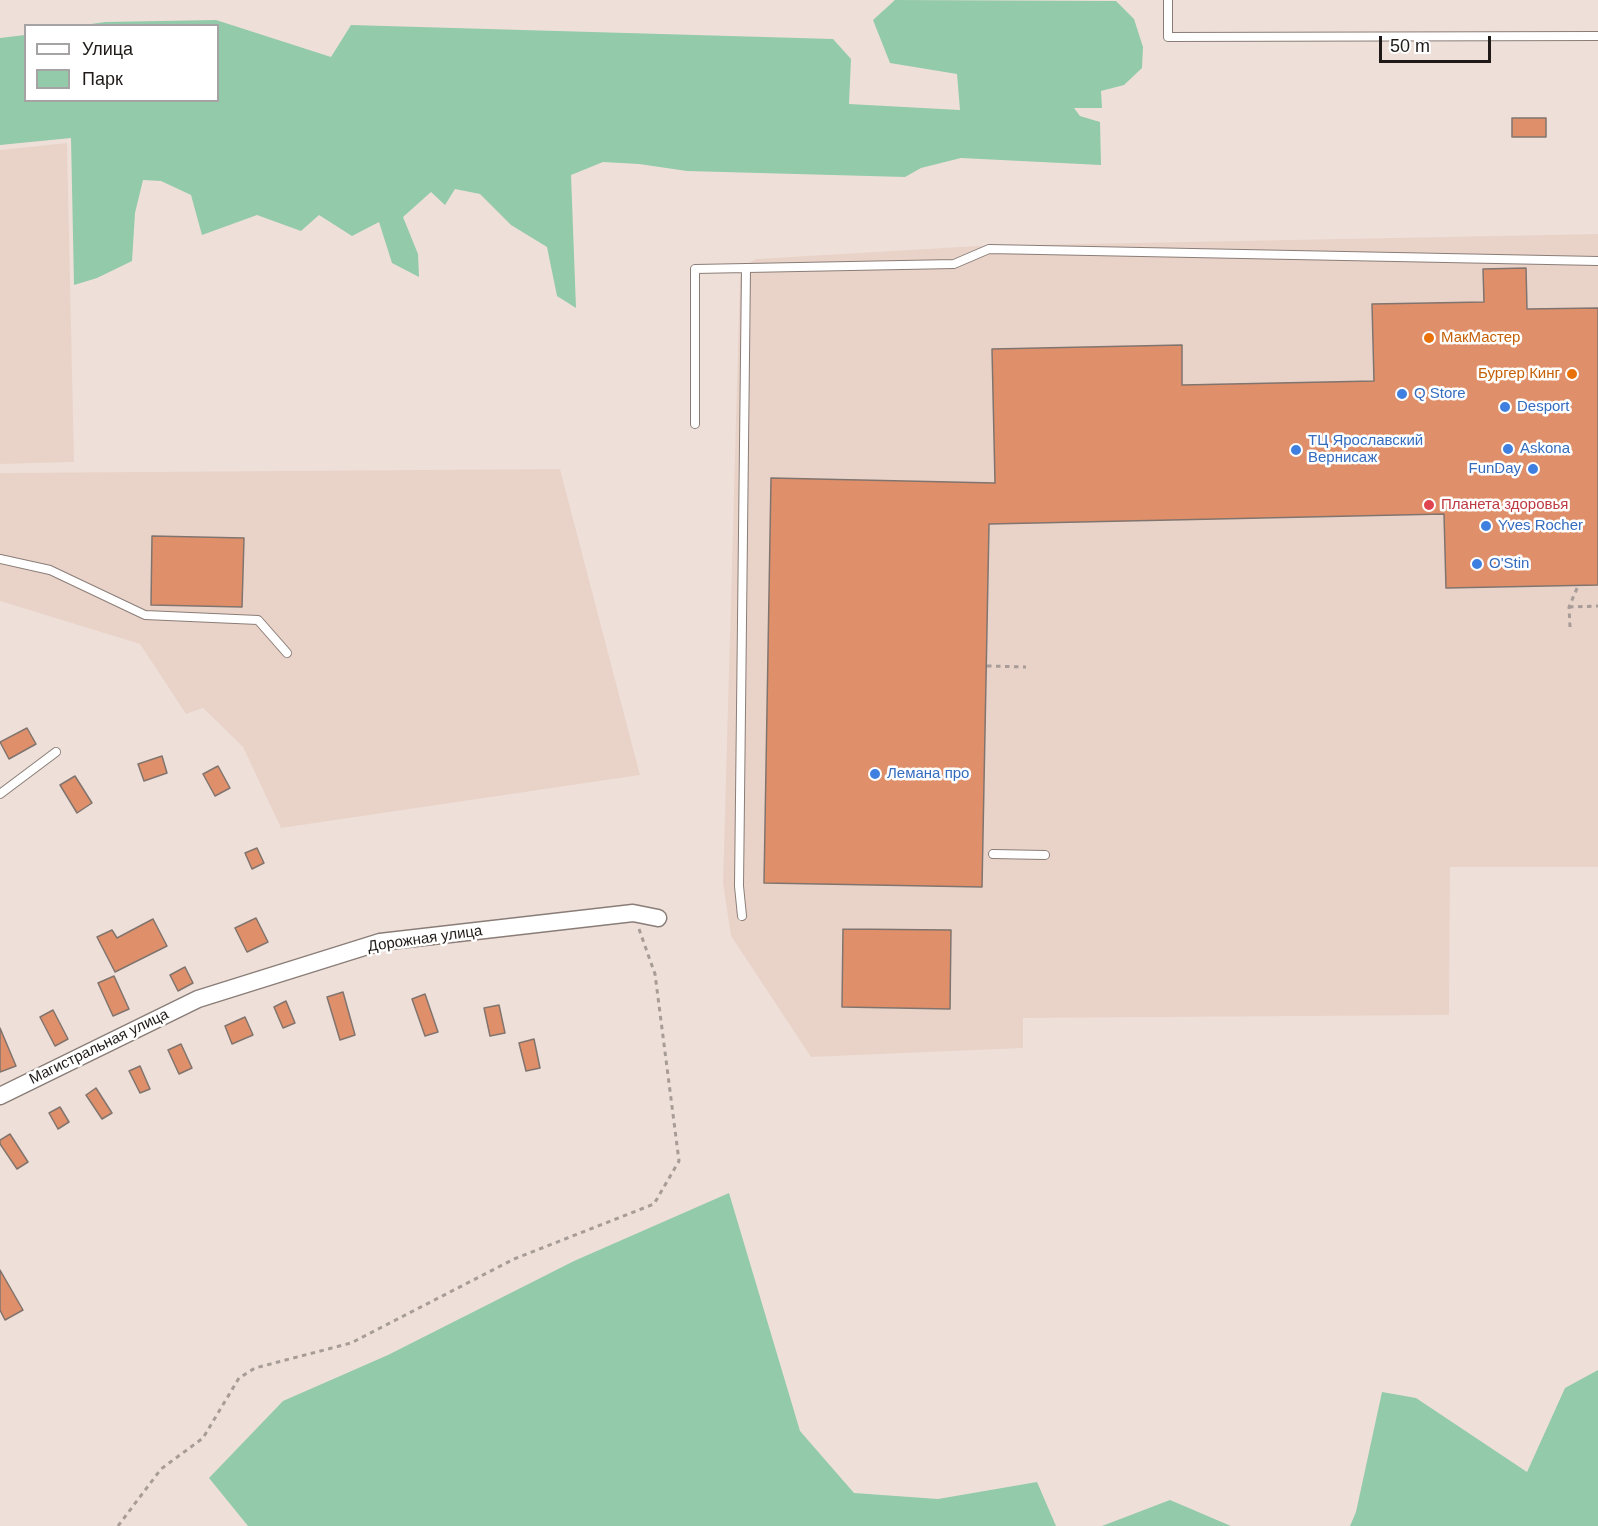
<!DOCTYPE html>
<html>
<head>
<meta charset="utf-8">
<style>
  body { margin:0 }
  #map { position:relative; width:1598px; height:1526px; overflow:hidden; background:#eee0d9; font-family:Helvetica,sans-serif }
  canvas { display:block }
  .legend { position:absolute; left:24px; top:24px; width:195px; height:78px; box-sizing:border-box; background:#fff; border:2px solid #a5a3a3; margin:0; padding:8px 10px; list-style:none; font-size:18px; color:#1f1a18 }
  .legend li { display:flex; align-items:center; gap:12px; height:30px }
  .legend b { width:30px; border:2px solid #a5a3a3 }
  .scale { position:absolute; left:1379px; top:36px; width:112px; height:27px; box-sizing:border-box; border:3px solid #1f1a18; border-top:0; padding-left:8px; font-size:18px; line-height:21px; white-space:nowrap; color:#1f1a18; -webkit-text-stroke:4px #fff; paint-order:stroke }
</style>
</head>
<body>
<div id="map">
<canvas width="1598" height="1526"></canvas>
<ul class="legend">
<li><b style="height:8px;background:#fff"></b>Улица</li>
<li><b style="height:16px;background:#93caaa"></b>Парк</li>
</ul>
<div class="scale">50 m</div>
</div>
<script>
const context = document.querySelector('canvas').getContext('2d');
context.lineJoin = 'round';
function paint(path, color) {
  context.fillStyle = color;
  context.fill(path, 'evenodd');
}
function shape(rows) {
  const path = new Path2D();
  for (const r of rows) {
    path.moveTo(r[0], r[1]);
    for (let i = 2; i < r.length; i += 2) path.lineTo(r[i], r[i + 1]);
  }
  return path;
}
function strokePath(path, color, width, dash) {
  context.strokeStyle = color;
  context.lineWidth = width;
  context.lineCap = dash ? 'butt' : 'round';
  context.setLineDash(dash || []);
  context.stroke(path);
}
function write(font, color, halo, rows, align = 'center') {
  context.font = font + ' Helvetica,sans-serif';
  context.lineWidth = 5;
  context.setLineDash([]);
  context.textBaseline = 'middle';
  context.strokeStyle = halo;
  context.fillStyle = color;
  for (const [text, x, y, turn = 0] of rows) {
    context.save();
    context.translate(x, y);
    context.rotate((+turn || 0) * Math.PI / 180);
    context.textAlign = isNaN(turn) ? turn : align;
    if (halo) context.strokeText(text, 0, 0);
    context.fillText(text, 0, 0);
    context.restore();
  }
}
const built = shape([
  [67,143,74,462,0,464,0,150],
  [1598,234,1598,867,1450,867,1449,1015,1023,1018,1023,1048,811,1057,731,936,723,883,740,277,746,265,756,259,977,246],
  [560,469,640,775,281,828,243,747,203,708,186,714,140,644,0,601,0,473]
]);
const green = shape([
  [895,0,1116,1,1134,19,1143,47,1142,68,1124,85,1101,91,1102,108,1074,108,1080,116,1100,122,1101,165,961,158,921,168,905,177,687,171,639,164,603,162,571,175,576,308,557,296,547,247,511,225,480,194,455,189,445,205,431,192,403,217,418,254,419,277,392,263,379,222,352,236,319,215,301,231,257,215,202,235,191,195,161,181,143,180,135,213,132,261,97,278,74,285,71,138,0,145,0,38,25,35,26,100,218,100,218,26,84,25,105,22,216,20,331,57,351,25,833,39,851,59,849,104,960,110,957,74,890,63,873,20],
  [729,1193,800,1431,854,1493,938,1499,1037,1482,1056,1526,248,1526,209,1478,283,1401,388,1355,574,1261],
  [1598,1370,1598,1526,1350,1526,1356,1512,1382,1392,1416,1398,1527,1472,1565,1388],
  [1170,1500,1231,1526,1102,1526]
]);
const building = shape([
  [1512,118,1546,118,1546,137,1512,137,1512,118],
  [1526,268,1527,309,1598,308,1598,585,1446,588,1444,514,989,524,982,887,764,883,771,478,995,483,992,349,1182,345,1182,385,1374,381,1372,304,1484,302,1483,269,1526,268],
  [152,536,244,538,242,607,151,605,152,536],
  [27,728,36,744,9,759,0,742,27,728],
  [162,756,167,773,144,781,138,764,162,756],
  [218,766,230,788,215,796,203,774,218,766],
  [75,776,92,803,77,813,60,785,75,776],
  [257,848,264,863,252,869,245,853,257,848],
  [256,918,268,942,247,952,235,928,256,918],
  [153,919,167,946,115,972,97,937,112,930,117,938,153,919],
  [843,929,951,930,950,1009,842,1007,843,929],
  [185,967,193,983,178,991,170,975,185,967],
  [114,976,129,1009,113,1016,98,983,114,976],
  [343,992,355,1035,340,1040,327,997,343,992],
  [425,994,438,1032,425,1036,412,999,425,994],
  [286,1001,295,1023,283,1028,274,1007,286,1001],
  [499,1005,505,1033,490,1036,484,1008,499,1005],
  [53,1010,68,1039,55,1046,40,1017,53,1010],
  [245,1017,253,1035,232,1044,225,1026,245,1017],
  [0,1028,16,1066,0,1072,0,1028],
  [534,1039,540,1068,526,1071,519,1043,534,1039],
  [181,1044,192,1068,179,1074,168,1050,181,1044],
  [140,1066,150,1089,140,1093,129,1071,140,1066],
  [96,1088,112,1113,102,1119,86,1095,96,1088],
  [60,1107,69,1122,58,1129,49,1113,60,1107],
  [10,1134,28,1162,17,1169,0,1144,0,1140,10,1134],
  [0,1270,23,1310,5,1320,0,1310,0,1270]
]);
const path = shape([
  [1569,607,1598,606],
  [1570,627,1569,607,1578,586],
  [987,666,1026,667],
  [118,1526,161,1469,203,1438,239,1378,255,1368,351,1343,514,1259,654,1204,679,1161,655,974,639,929]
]);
const lane = shape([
  [1168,0,1168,37,1598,36],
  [695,424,695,269,954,264,989,249,1598,261],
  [0,559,50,570,145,615,258,620,287,653],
  [0,794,56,752],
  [993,854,1045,855],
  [742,916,739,886,746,268]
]);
const street = shape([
  [0,1096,198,999,380,942,633,913,658,918]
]);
const markers = [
  [1429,338,6,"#e8710a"],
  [1572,374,6,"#e8710a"],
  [1402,394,6,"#3f7fe0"],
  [1505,407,6,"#3f7fe0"],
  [1508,449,6,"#3f7fe0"],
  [1296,450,6,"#3f7fe0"],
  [1533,469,6,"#3f7fe0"],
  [1429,505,6,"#e0444e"],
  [1486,526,6,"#3f7fe0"],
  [1477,564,6,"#3f7fe0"],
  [875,774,6,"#3f7fe0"]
];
const foodNames = [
  ["МакМастер",1441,338],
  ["Бургер Кинг",1560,374,"right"]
];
const shopNames = [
  ["Q Store",1414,394],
  ["Desport",1517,407],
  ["ТЦ Ярославский",1308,441],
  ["Вернисаж",1308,458],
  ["Askona",1520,449],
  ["FunDay",1521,469,"right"],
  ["Yves Rocher",1498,526],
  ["O'Stin",1489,564],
  ["Лемана про",887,774]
];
const healthNames = [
  ["Планета здоровья",1441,505]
];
const streetNames = [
  ["Дорожная улица",425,939,-8],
  ["Магистральная улица",99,1047,-26]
];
paint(built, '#e9d3c9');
paint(green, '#93caaa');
paint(building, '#df906a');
strokePath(building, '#81746e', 1.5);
strokePath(lane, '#8a7d77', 10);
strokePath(street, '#8a7d77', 19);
strokePath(path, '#a79c97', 3, [4.5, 4.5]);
strokePath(lane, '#fff', 8);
strokePath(street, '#fff', 16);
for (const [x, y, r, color] of markers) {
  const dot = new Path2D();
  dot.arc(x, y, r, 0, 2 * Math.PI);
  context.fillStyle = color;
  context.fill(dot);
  strokePath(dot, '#fff', 2);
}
write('15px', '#c56008', '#fff', foodNames, 'left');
write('15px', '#366cbe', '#fff', shopNames, 'left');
write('15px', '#be3a42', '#fff', healthNames, 'left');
write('15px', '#1f1a18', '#fff', streetNames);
</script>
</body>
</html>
